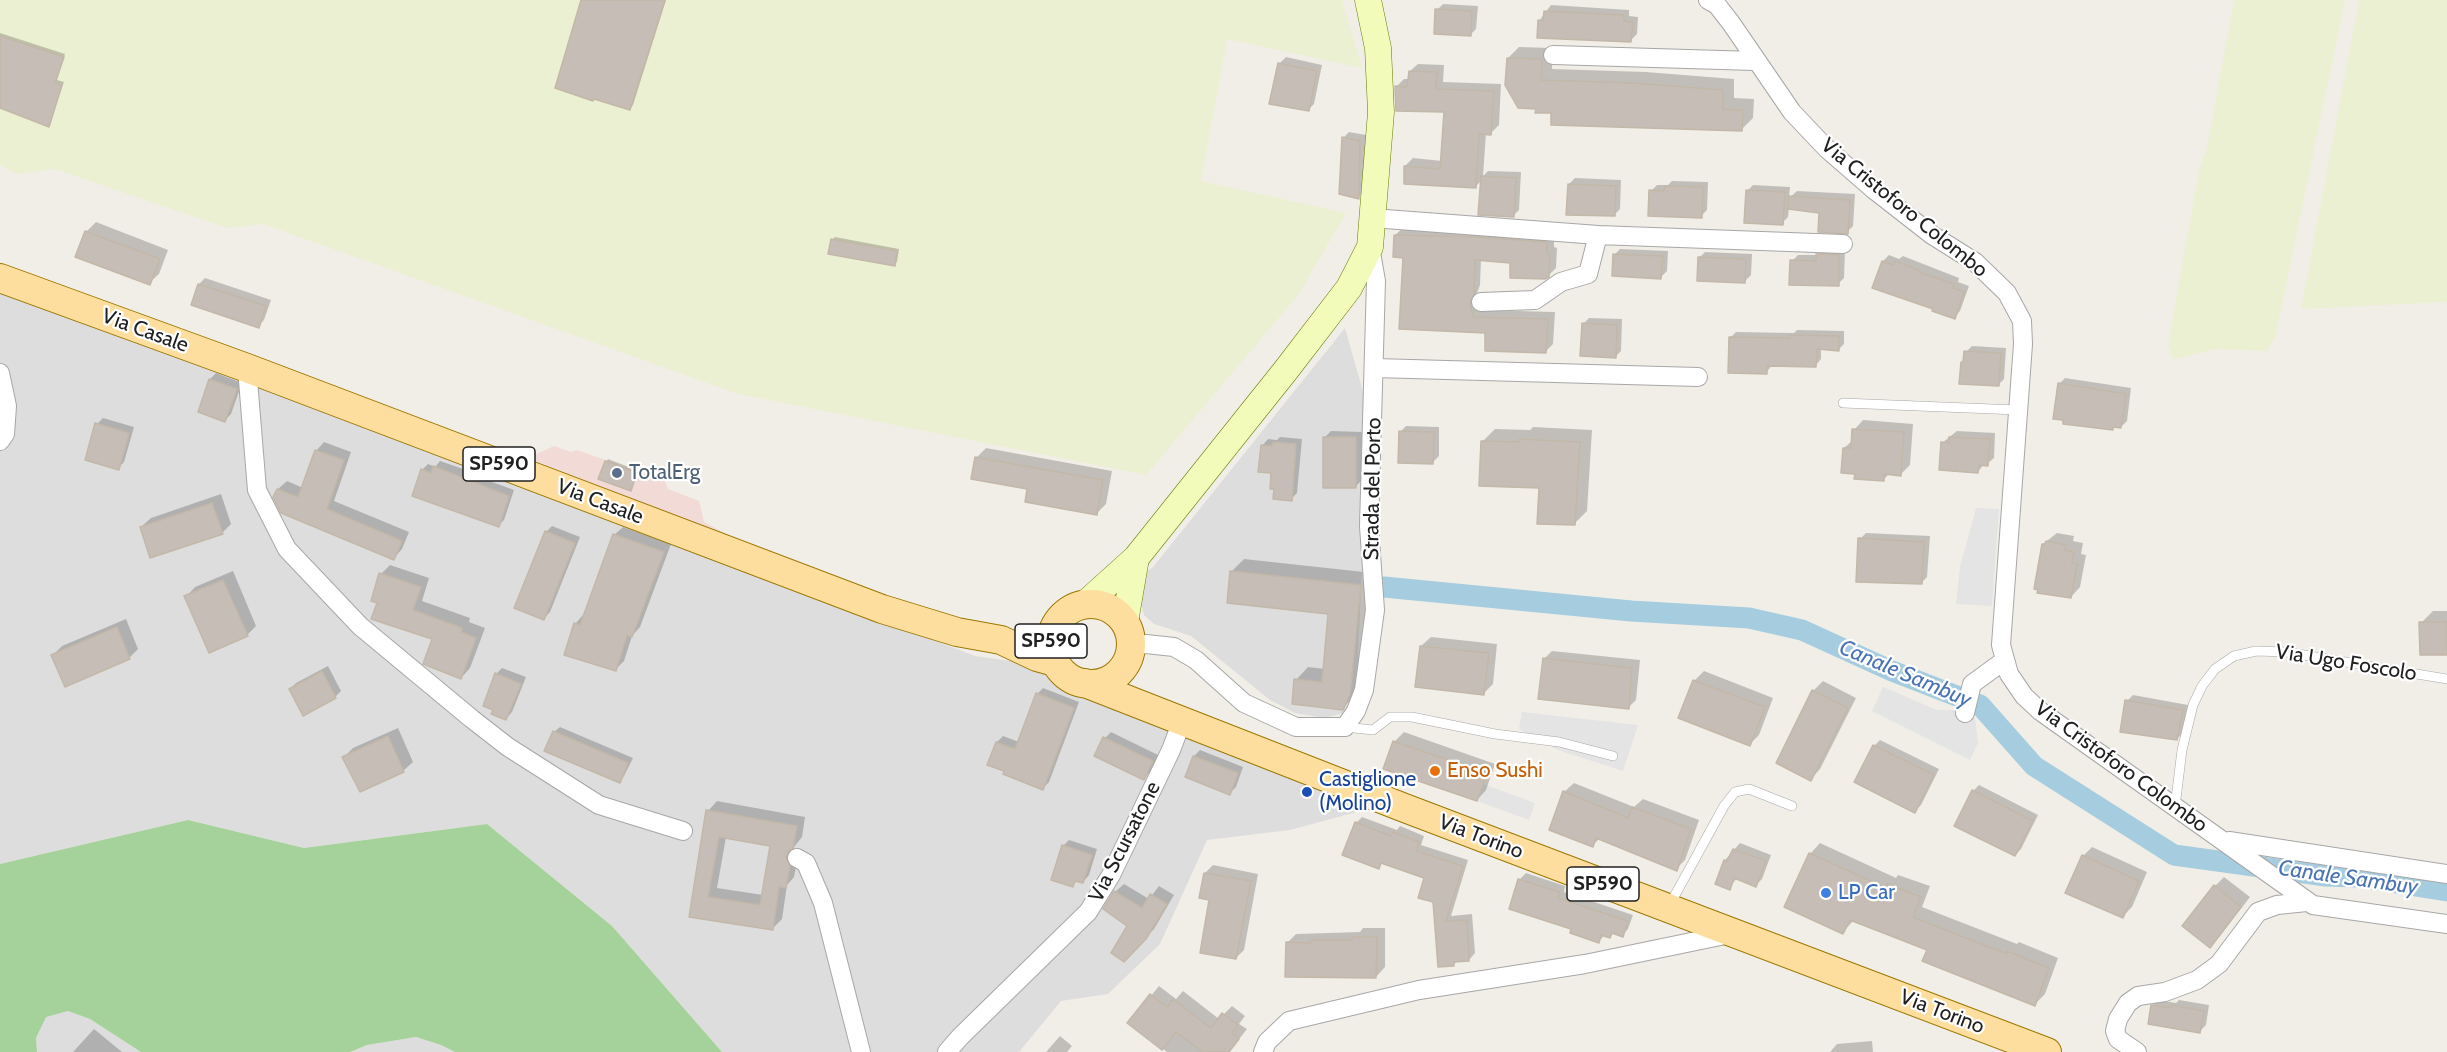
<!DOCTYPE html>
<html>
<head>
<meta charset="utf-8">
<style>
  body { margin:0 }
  canvas { display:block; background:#f1eee7 }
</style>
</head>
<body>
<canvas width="2447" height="1052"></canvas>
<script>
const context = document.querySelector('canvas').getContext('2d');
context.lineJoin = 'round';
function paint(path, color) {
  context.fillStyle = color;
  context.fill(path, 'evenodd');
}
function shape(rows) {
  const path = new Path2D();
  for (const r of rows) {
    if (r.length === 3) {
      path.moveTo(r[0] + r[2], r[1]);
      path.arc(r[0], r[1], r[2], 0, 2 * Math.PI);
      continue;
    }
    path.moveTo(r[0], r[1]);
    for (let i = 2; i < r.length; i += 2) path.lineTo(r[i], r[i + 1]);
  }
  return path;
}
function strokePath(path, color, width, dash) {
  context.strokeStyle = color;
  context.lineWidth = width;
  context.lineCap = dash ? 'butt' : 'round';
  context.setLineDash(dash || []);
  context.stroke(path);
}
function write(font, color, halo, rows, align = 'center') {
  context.font = font + ' Cabin,sans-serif';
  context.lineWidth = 4.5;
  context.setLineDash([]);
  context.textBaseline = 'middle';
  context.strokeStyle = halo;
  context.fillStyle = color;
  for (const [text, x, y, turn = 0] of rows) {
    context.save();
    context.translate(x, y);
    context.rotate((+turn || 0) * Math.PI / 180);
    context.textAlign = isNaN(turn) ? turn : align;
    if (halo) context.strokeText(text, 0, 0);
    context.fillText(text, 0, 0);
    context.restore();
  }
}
const residential = shape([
  [0,288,539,489,975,656,1033,664,1060,686,1090,694,1375,807,1290,830,1207,840,1160,944,1108,994,1061,1001,1019,1052,722,1052,612,926,487,824,304,848,188,820,0,864],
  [1345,328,1372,423,1363,546,1356,700,1349,712,1324,718,1295,713,1270,700,1191,636,1154,624,1144,615,1141,604,1145,573,1153,567],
  [68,1011,90,1019,141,1052,37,1052,36,1038,46,1016],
  [416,1037,441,1045,455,1052,350,1052,367,1045]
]);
const commercial = shape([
  [554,446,571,452,577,450,665,481,668,489,699,501,704,522,738,540,528,458]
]);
const farmland = shape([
  [0,0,1342,0,1362,68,1227,39,1201,181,1346,213,1298,295,1146,475,738,394,263,224,227,228,55,169,16,174,0,165],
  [2234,0,2345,0,2275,338,2267,351,2215,349,2173,360,2168,345,2199,170,2207,148],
  [2359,0,2447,0,2447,302,2301,309]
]);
const forest = shape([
  [188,820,304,848,487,824,612,926,722,1052,455,1052,441,1045,416,1037,367,1045,350,1052,141,1052,90,1019,68,1011,46,1017,36,1038,37,1052,0,1052,0,864]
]);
const parking = shape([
  [1976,508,1999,509,1992,606,1956,604,1960,567],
  [1883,687,1937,710,1958,710,1975,718,1978,743,1970,760,1872,711],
  [1522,712,1638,725,1623,771,1558,750,1519,729],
  [1483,784,1535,803,1529,820,1477,801]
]);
const shadow = shape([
  [583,0,666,0,633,105,630,108],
  [1443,4,1478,6,1476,29,1470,35,1437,10],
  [1551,5,1629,10,1629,16,1638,17,1637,34,1631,40,1539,21],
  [0,33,65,54,57,80,64,82,48,125,0,107],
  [1519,47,1553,48,1552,69,1646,72,1734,79,1734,98,1754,99,1753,118,1742,129,1553,112,1537,107,1508,58],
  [1286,57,1322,65,1314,104,1308,110,1280,63],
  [1418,64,1444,65,1443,82,1501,84,1499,125,1491,133,1486,133,1483,176,1488,171,1521,172,1519,210,1513,216,1482,180,1475,187,1405,166,1413,158,1442,161,1446,111,1396,87,1404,79,1410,79,1410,71],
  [1349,132,1366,135,1364,191,1358,197,1343,138],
  [1575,178,1621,180,1620,209,1614,215,1569,184],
  [1672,181,1708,182,1707,210,1701,216,1651,191,1657,185,1668,185],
  [1753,185,1790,187,1789,198,1797,191,1855,194,1853,226,1847,232,1821,211,1789,207,1788,217,1782,223,1747,191],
  [96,222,168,250,159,274,149,283,86,232],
  [1403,228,1554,235,1554,247,1557,248,1556,268,1548,276,1512,261,1481,259,1480,285,1477,293,1480,310,1555,312,1553,344,1546,351,1487,331,1405,256,1395,235],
  [835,237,899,249,897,262,894,264,832,240],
  [1620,249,1668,251,1667,271,1661,277,1614,255],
  [1824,249,1845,250,1844,278,1838,284,1792,261,1798,255,1817,255],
  [1705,252,1752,254,1751,275,1745,281,1699,258],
  [1889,255,1899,259,1903,256,1959,278,1958,282,1969,286,1960,311,1954,317,1935,308,1874,287,1883,261],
  [205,278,271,300,264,320,258,326,199,284],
  [1589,318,1622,319,1621,351,1615,357,1583,324],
  [1797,330,1844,331,1844,344,1838,350,1821,348,1821,359,1816,365,1772,365,1766,373,1731,337,1736,332,1794,333],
  [1972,346,2006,348,2004,379,1998,385,1962,363,1965,360,1966,352],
  [216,373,242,383,231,414,225,420,199,411,210,379],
  [2065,378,2131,388,2127,421,2121,427,2115,426,2112,429,2059,384],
  [103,418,134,427,124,462,118,468,97,424],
  [1863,420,1913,424,1910,465,1901,474,1890,473,1883,480,1856,472,1844,448,1853,440,1854,430],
  [1406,426,1439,427,1439,456,1432,463,1400,432],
  [1533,427,1592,430,1587,511,1574,524,1540,487,1482,442,1495,429,1530,430],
  [1331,431,1362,432,1361,481,1355,487,1325,437],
  [1957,431,1995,433,1994,458,1987,464,1984,464,1978,472,1942,443],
  [1280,437,1302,439,1297,493,1291,499,1273,472,1262,446,1268,439,1277,440],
  [324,442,351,452,334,501,409,532,402,549,394,558,275,497,278,489,287,481,303,488,316,451],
  [986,448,1112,471,1106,504,1096,514,1029,488,973,478,977,457],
  [608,459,639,471,630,490,606,462],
  [440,461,469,471,468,473,514,490,504,520,498,526,422,470,428,464,435,467],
  [221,494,231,524,222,533,141,527,151,518],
  [552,526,580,537,550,612,544,618,546,532],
  [623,527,671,544,640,627,632,636,624,661,616,669,575,624,583,615,585,616,614,535],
  [1866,533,1930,536,1927,577,1921,583,1860,539],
  [2057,533,2074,536,2073,541,2083,543,2081,554,2086,555,2080,587,2071,597,2040,588,2043,544],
  [1244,559,1373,573,1355,695,1343,708,1296,680,1308,667,1325,669,1330,613,1231,572],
  [390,565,429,578,422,601,470,618,469,622,485,628,470,668,461,678,434,638,379,602,381,574],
  [233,571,256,626,247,635,186,597,195,587],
  [2433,611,2447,611,2447,655,2421,623],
  [126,619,138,649,129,658,53,655,62,646],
  [1431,637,1497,644,1493,684,1484,693,1421,646],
  [1552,651,1640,660,1636,700,1628,708,1544,659],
  [328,666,341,691,335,697,290,689,296,683],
  [502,668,526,677,512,712,506,719,495,709,496,674],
  [1704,671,1773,698,1759,735,1750,744,1694,681],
  [1823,681,1856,698,1820,769,1811,779,1778,762,1813,691],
  [1043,688,1079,702,1049,782,1043,788,997,742,1003,736,1019,742,1037,694],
  [2133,695,2188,705,2183,733,2177,739,2127,701],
  [560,727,633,758,624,776,619,782,554,732],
  [398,728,413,762,403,771,344,757,353,748],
  [1111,732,1158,755,1150,772,1144,778,1105,738],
  [1404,732,1495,764,1486,790,1477,800,1394,742],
  [1880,740,1939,769,1921,805,1915,811,1874,746],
  [1200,750,1243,767,1236,787,1230,793,1187,777,1194,756],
  [1574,783,1634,807,1643,799,1699,820,1685,860,1676,869,1600,838,1593,845,1564,792],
  [1979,785,2038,815,2021,849,2015,855,1973,791],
  [717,801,805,817,802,837,794,847,798,856,794,877,787,885,782,919,773,928,690,916,708,811],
  [726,837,772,845,763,895,717,888],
  [1362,817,1397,830,1400,826,1424,836,1421,845,1468,860,1451,916,1472,914,1475,953,1469,960,1458,960,1453,965,1426,878,1383,862,1379,867,1356,823],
  [1069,840,1097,849,1089,875,1083,882,1078,880,1072,885,1063,846],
  [1740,843,1771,855,1762,879,1756,885,1737,878,1729,888,1725,860],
  [1820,843,1896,878,1898,875,1930,886,1922,907,2017,944,2019,942,2058,958,2045,994,2035,1004,1929,949,1854,920,1843,932,1810,854],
  [2092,847,2147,872,2132,907,2122,917,2083,856],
  [1213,865,1258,874,1244,950,1236,958,1211,899,1205,873],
  [1526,873,1565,886,1564,892,1633,915,1628,929,1622,935,1614,932,1610,937,1605,935,1599,941,1573,928,1511,908,1520,879],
  [2224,877,2250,897,2219,937,2215,886],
  [1124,884,1149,899,1159,886,1174,895,1154,929,1124,960,1129,926,1115,892],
  [1363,928,1385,928,1385,967,1376,977,1287,943,1296,934,1360,932],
  [1159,986,1176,999,1183,991,1219,1019,1232,1006,1245,1016,1239,1024,1247,1029,1229,1052,1167,1052,1129,1023],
  [2158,1000,2176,1003,2179,1000,2209,1005,2206,1025,2200,1031,2152,1006],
  [94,1029,122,1052,73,1052],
  [1060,1036,1072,1046,1067,1052,1046,1052],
  [1872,1041,1873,1052,1830,1052,1837,1044]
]);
const canal = shape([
  [1384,587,1631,611,1749,618,1802,630,1892,671,1980,705,2034,766,2174,855,2326,876,2358,877,2447,891]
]);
const building = shape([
  [581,0,665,0,630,110,594,99,593,101,555,88,581,0],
  [1435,9,1472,11,1471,36,1434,34,1435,9],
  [1544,11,1624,15,1624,21,1633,22,1631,42,1537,38,1538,20,1543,21,1544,11],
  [0,36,64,57,55,83,62,85,49,127,0,108,0,36],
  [1507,58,1542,59,1541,80,1634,83,1723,90,1723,109,1743,110,1742,131,1551,125,1551,113,1535,113,1536,109,1518,108,1505,85,1507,58],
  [1278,63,1317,71,1309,111,1269,104,1278,63],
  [1409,71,1437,72,1436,89,1494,91,1491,135,1479,134,1476,188,1404,184,1404,166,1440,169,1444,112,1396,111,1395,86,1407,87,1409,71],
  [1342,137,1360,141,1359,199,1339,194,1342,137],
  [1481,176,1516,178,1514,217,1478,215,1481,176],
  [1568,184,1616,186,1615,216,1566,215,1568,184],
  [1665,186,1703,187,1702,218,1648,216,1649,190,1664,191,1665,186],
  [1746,190,1785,192,1783,225,1744,223,1746,190],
  [1789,196,1850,200,1848,234,1818,232,1819,213,1788,209,1789,196],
  [85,231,160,259,150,285,75,257,85,231],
  [1394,235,1477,237,1547,242,1547,254,1550,255,1549,277,1545,279,1510,278,1510,263,1475,260,1474,294,1470,302,1473,317,1548,319,1546,353,1485,351,1485,333,1399,329,1403,258,1393,257,1394,235],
  [831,239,897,251,895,266,828,254,831,239],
  [1613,254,1663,256,1661,279,1612,276,1613,254],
  [1816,254,1839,255,1839,286,1789,285,1790,260,1816,261,1816,254],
  [1698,257,1746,259,1745,283,1697,281,1698,257],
  [1882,261,1894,265,1895,261,1919,270,1919,272,1954,284,1953,288,1964,292,1955,319,1932,311,1933,309,1872,288,1882,261],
  [198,284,266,306,259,328,191,305,198,284],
  [1582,323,1617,325,1616,358,1580,356,1582,323],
  [1790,335,1839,336,1839,351,1817,349,1816,367,1767,366,1767,374,1728,373,1729,337,1790,338,1790,335],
  [1964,351,2001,353,1999,386,1959,384,1961,362,1963,362,1964,351],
  [209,379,237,389,225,422,198,412,209,379],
  [2058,383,2126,394,2121,428,2113,427,2113,430,2080,426,2063,424,2063,420,2053,419,2058,383],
  [95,423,129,433,119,470,85,460,95,423],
  [1852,429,1904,432,1901,476,1884,474,1884,481,1854,479,1855,474,1841,473,1843,448,1851,448,1852,429],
  [1399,431,1434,432,1433,464,1398,463,1399,431],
  [1323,437,1356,437,1356,488,1323,488,1323,437],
  [1949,437,1990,439,1988,466,1979,465,1978,473,1939,470,1941,442,1949,443,1949,437],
  [1519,439,1580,442,1575,525,1537,524,1539,488,1479,486,1481,441,1519,442,1519,439],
  [1273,442,1296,444,1292,501,1273,499,1274,489,1270,489,1271,473,1258,472,1261,445,1272,446,1273,442],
  [315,450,344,460,327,509,402,541,394,560,281,513,273,497,277,489,298,497,315,450],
  [975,457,1103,480,1097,515,1025,502,1027,489,971,479,975,457],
  [605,461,637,473,631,491,598,479,605,461],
  [433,466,509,496,499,527,412,496,421,469,431,473,433,466],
  [212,503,223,534,150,558,140,527,212,503],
  [545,531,575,543,544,620,514,608,545,531],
  [613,534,664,552,632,637,627,635,616,671,564,655,574,623,580,625,613,534],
  [1858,538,1924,542,1922,584,1856,582,1858,538],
  [2046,541,2066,545,2065,550,2074,552,2072,563,2077,564,2071,598,2037,593,2038,590,2034,589,2042,544,2045,544,2046,541],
  [1230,571,1361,585,1350,694,1343,710,1292,704,1294,679,1322,682,1328,614,1227,603,1230,571],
  [379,573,421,587,413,610,462,628,461,632,476,638,461,679,423,664,432,639,371,619,377,603,371,601,379,573],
  [223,580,248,636,209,653,184,596,223,580],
  [2419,622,2447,622,2447,655,2420,655,2419,622],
  [117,627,130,659,65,687,51,655,117,627],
  [1420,646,1489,653,1484,695,1415,687,1420,646],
  [1543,658,1632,668,1629,709,1538,699,1543,658],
  [322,671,336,698,303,716,289,689,322,671],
  [495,673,521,684,506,720,491,714,493,710,483,706,495,673],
  [1693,680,1765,707,1750,746,1678,718,1693,680],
  [1812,690,1848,708,1811,781,1776,763,1812,690],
  [1036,693,1074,708,1043,790,1003,774,1004,771,987,765,996,742,1015,749,1036,693],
  [2125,700,2183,710,2177,740,2120,732,2125,700],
  [553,731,628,763,620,783,544,751,553,731],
  [388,736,404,772,360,792,342,757,388,736],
  [1103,737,1153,761,1144,780,1094,756,1103,737],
  [1393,741,1487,773,1477,801,1383,769,1393,741],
  [1873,745,1934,775,1915,813,1854,782,1873,745],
  [1193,756,1238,773,1230,795,1185,777,1193,756],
  [1972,790,2033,821,2015,856,1954,826,1972,790],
  [1563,791,1628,818,1632,807,1691,829,1677,871,1596,838,1593,847,1549,830,1563,791],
  [706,810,797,826,793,848,788,852,786,858,790,866,786,888,779,887,773,930,689,917,706,810],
  [719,837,770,846,760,905,708,897,719,837],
  [1355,822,1391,836,1393,832,1419,842,1416,851,1463,866,1446,921,1467,920,1469,961,1454,962,1454,966,1438,967,1433,902,1418,898,1424,878,1381,863,1379,869,1342,855,1355,822],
  [1062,845,1092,855,1083,883,1075,881,1073,887,1051,880,1062,845],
  [1733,849,1766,861,1756,887,1734,878,1730,890,1715,884,1724,860,1727,861,1733,849],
  [1809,853,1886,888,1887,884,1921,897,1913,917,2007,954,2007,951,2049,968,2035,1006,1922,961,1927,950,1850,920,1843,934,1784,907,1809,853],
  [2082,855,2139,881,2123,918,2065,893,2082,855],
  [1204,873,1251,881,1236,959,1200,953,1209,900,1199,898,1204,873],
  [1518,879,1560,892,1558,898,1628,921,1623,937,1612,933,1610,938,1601,935,1599,943,1570,933,1571,929,1509,909,1518,879],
  [2214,885,2241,907,2210,948,2182,926,2214,885],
  [1114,891,1142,908,1150,894,1167,904,1146,939,1124,962,1111,953,1127,926,1103,909,1114,891],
  [1352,937,1377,937,1376,978,1285,977,1286,942,1311,943,1311,940,1352,940,1352,937],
  [1150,994,1167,1007,1173,999,1211,1028,1222,1013,1238,1025,1232,1033,1239,1039,1229,1052,1203,1052,1176,1032,1162,1050,1127,1023,1150,994],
  [2151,1005,2171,1008,2171,1005,2204,1011,2200,1033,2148,1024,2151,1005]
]);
const lane = shape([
  [1843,403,2018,410],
  [1345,727,1373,730,1390,717,1412,717,1495,734,1559,742,1613,756],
  [2175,807,2182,750,2193,705,2202,686,2215,669,2234,656,2256,651,2286,652,2447,679],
  [1669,906,1724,806,1735,792,1749,789,1792,806]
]);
const street = shape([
  [1708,0,1717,5,1731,23,1792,112,1827,149,1873,189,1932,235,1975,262,2007,293,2022,321,2023,344,2001,645,2009,674,2024,696,2040,711,2313,905,2447,924],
  [1553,55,1755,61],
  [1372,218,1598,235,1588,274,1561,282,1535,300,1481,302],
  [1598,235,1843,244],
  [247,368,257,490,287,549,360,626,472,719,508,747,599,805,683,831],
  [1375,368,1698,377],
  [0,373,7,406,5,434,0,441],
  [1131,647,1146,644,1174,647,1196,660,1244,703,1296,727,1345,727,1356,711,1364,690,1375,610,1369,526,1376,281,1370,247],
  [1965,713,1972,684,2005,660],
  [2229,841,2447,874],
  [797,858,806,863,823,903,861,1052],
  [947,1052,960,1037,1088,912,1111,875,1171,750,1182,721],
  [1263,1052,1267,1042,1289,1021,1419,990,1585,964,1730,934],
  [2137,1052,2118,1039,2115,1031,2118,1019,2128,1003,2138,996,2165,992,2197,980,2219,964,2258,912,2277,905,2307,902]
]);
const secondary = shape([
  [1085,604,1136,558,1286,370,1349,288,1370,247,1381,112,1378,48,1368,0],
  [1125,622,1136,558]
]);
const primary = shape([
  [0,278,247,368,882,609,957,632,1001,640,1037,657,1055,662],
  [1091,644,40],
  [1085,683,1402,807,2047,1052]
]);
const markers = [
  [617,473,6,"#5c6f8a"],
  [1435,771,6,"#e8710a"],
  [1307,792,6,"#1a4fb4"],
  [1826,893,6,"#3f7fe0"]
];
const shields = [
  [499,464,72],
  [1051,641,72],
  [1603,884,72]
];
const shieldNames = [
  ["SP590",499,464],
  ["SP590",1051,641],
  ["SP590",1603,884]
];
const streetNames = [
  ["Via Cristoforo Colombo",1904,208,39],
  ["Via Casale",145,331,20],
  ["Strada del Porto",1373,489,-89],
  ["Via Casale",600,502,21],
  ["Via Ugo Foscolo",2346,663,9],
  ["Via Cristoforo Colombo",2121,767,36],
  ["Via Torino",1481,837,21],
  ["Via Scursatone",1125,842,-63],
  ["Via Torino",1942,1012,21]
];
const serviceNames = [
  ["TotalErg",629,473]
];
const foodNames = [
  ["Enso Sushi",1447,771]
];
const transitNames = [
  ["Castiglione",1319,780],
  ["(Molino)",1319,804]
];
const shopNames = [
  ["LP Car",1838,893]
];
const waterNames = [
  ["Canale Sambuy",1905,674,23],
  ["Canale Sambuy",2348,878,8]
];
paint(residential, '#dedddd');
paint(commercial, '#f2dad6');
paint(farmland, '#ebf0d2');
paint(forest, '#a5d19b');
paint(parking, '#e4e4e4');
paint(shadow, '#0003');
strokePath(canal, '#a6cddf', 21);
paint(building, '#c6beb6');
strokePath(building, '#c3b7a8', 1.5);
strokePath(lane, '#a7a7a7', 10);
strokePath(street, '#a7a7a7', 20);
strokePath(secondary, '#637c03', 27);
strokePath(primary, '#9c7700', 30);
strokePath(lane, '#fff', 9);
strokePath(street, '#fff', 18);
strokePath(secondary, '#f2fbba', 26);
strokePath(primary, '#fede9f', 28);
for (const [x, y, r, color] of markers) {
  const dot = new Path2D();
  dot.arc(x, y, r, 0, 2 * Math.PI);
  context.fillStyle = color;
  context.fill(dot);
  strokePath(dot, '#fff', 2);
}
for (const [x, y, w] of shields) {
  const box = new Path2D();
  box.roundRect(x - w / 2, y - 17, w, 34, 4.5);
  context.fillStyle = '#fff';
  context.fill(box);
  strokePath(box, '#202020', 1.5);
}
write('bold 20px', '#202020', null, shieldNames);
write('21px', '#202020', '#fff', streetNames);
write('21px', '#4e5e75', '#fff', serviceNames, 'left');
write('21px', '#c56008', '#fff', foodNames, 'left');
write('21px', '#164399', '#fff', transitNames, 'left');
write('21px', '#366cbe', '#fff', shopNames, 'left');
write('italic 22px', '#4a74b3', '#fff', waterNames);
</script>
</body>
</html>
